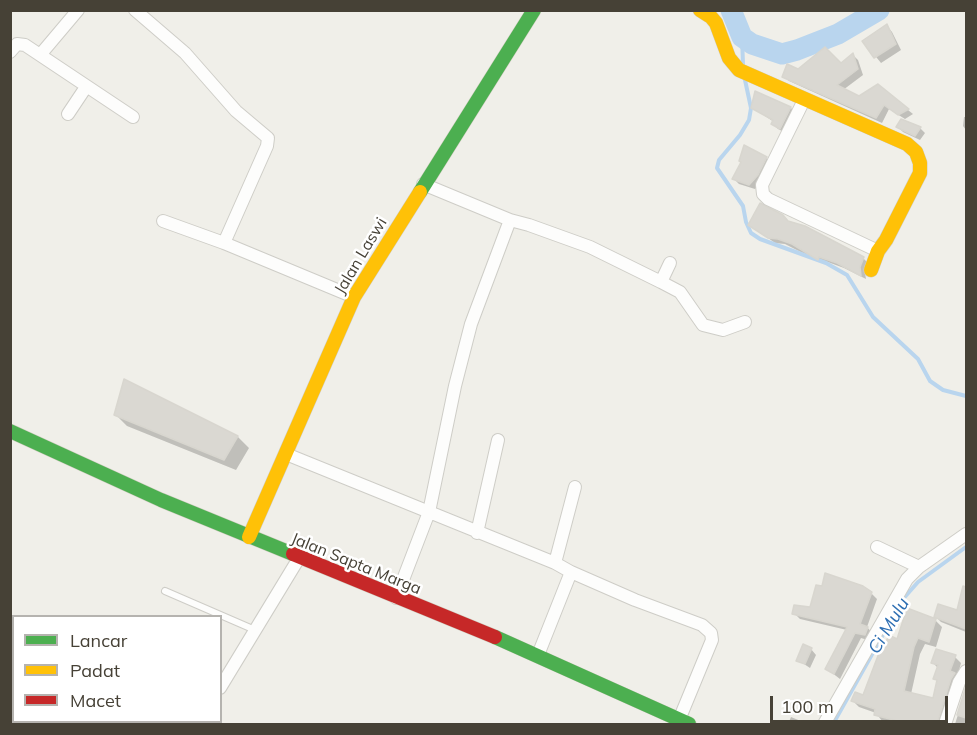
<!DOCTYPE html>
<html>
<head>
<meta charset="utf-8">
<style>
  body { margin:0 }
  #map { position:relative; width:977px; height:735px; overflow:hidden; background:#f0efe9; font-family:Mulish,sans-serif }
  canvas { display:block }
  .frame { position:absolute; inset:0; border:12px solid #464136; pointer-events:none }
  .legend { position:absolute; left:12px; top:615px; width:210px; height:108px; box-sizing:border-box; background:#fff; border:2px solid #b5b3af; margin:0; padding:8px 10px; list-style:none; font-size:18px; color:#464136 }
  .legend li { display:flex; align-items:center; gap:12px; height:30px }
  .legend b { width:30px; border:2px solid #b5b3af }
  .scale { position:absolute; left:770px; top:696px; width:178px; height:27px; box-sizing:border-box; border:3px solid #464136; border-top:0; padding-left:8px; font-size:18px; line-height:21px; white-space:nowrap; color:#464136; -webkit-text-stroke:4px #fff; paint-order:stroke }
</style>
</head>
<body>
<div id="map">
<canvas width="977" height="735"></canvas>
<div class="frame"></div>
<ul class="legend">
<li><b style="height:8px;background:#4caf50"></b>Lancar</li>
<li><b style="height:8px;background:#ffc107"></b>Padat</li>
<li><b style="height:8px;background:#c62828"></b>Macet</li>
</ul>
<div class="scale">100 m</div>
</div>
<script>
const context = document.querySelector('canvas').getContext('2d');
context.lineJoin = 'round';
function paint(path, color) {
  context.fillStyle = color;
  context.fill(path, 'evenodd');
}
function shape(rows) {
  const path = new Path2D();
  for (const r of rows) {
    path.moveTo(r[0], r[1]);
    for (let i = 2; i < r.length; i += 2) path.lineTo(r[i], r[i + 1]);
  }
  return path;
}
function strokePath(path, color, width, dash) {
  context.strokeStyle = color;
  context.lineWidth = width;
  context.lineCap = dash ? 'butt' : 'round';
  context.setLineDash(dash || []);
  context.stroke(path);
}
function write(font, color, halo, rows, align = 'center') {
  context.font = font + ' Mulish,sans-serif';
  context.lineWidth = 5;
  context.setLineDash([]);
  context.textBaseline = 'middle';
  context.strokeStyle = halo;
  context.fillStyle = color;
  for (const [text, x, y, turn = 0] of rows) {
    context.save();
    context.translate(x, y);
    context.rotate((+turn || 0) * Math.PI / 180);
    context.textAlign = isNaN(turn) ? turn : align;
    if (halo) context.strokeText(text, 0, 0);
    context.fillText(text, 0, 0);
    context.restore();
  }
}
const shadow = shape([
  [887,26,892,32,901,50,881,63,864,42],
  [853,55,858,60,863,75,843,90,859,98,878,86,913,114,905,119,889,109,882,123,789,81,783,76,798,70,841,65],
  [756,93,791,108,796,113,786,133,778,129,773,124,774,122,753,108],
  [964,117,966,117,966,130,963,126],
  [898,127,920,128,925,133,920,140,903,132],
  [766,158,771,164,763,180,755,189,739,184,734,179],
  [788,222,863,258,868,263,865,273,866,279,844,268,825,261,824,264,785,244,775,243,750,225],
  [125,381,238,437,249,448,236,470,127,426,116,415],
  [871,593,877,599,867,627,873,634,871,641,861,638,840,679,827,669,847,630,800,619,794,613],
  [960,604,966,606,966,632,941,622,936,617,958,612],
  [908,610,936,621,942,627,936,647,925,644,920,654,911,694,934,700,939,682,935,679,938,668,933,663,955,657,961,663,945,724,896,724,882,721,876,713,859,707,853,701,864,697,897,641],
  [811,649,816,655,810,668,798,660],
  [966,690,966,724,955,724],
  [791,717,808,724,788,724]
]);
const stream = shape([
  [742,37,743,64],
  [745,80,751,108,749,120,740,135,719,160,717,168,743,206,746,222,751,233,760,239,826,263,847,275,873,317,918,359,930,381,943,390,966,396],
  [833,724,903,599,918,582,966,547]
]);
const river = shape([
  [731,10,742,37,752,44,782,54,797,50,838,34,879,10]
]);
const building = shape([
  [887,24,896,44,874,58,862,41,887,24],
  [825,47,841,63,853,53,858,69,837,85,859,96,878,84,909,109,898,115,884,105,876,118,782,77,787,64,798,69,825,47],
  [755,91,791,107,780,129,771,124,773,120,751,108,755,91],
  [901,119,921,127,915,136,896,127,901,119],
  [744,145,767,157,758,175,749,185,732,179,741,162,739,161,744,145],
  [760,203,783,215,788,221,805,226,864,257,860,267,861,276,837,263,819,257,818,260,792,244,778,239,768,238,748,225,760,203],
  [124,379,238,436,224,460,114,415,124,379],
  [825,573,863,586,872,592,860,624,868,627,865,635,855,633,834,674,825,669,847,627,792,614,794,605,810,607,816,585,822,586,825,573],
  [963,586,966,587,966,629,934,617,938,604,957,610,963,586],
  [907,608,936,619,929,642,918,638,914,647,904,691,933,698,937,680,933,679,938,665,931,663,936,649,956,655,950,671,955,673,951,679,937,724,909,724,874,715,875,709,851,701,855,692,863,695,879,653,881,653,889,635,897,639,907,608],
  [803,644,812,648,805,664,796,661,803,644],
  [966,686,966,718,957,715,966,686]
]);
const lane = shape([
  [165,591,255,630]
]);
const street = shape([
  [135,10,185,53,236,111,268,138,267,146,224,243],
  [10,52,17,44,25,45,133,117],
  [40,55,78,10],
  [804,100,762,185,763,194,768,199,878,251],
  [68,114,86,87],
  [423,184,510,220,529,225,590,247,661,282,680,292,703,325,723,330,745,322],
  [163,221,224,243,354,297],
  [661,282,670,263],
  [286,454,555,563],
  [477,533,498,440],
  [877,547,919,567],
  [571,572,555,563,575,487],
  [396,598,429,512,455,386,471,324,510,220],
  [538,655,571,572,635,600,702,625,711,633,712,640,679,720],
  [220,688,299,558],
  [199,724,201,722],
  [824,724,907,579,919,567,966,534],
  [945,724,959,682,966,671]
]);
const fast = shape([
  [420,192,534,10],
  [10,431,161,500,293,554],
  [495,637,689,724]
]);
const slow = shape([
  [700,10,711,17,716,23,729,58,739,70,907,144,916,152,920,163,920,173,886,240,878,251,871,270],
  [249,537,354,297,420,192]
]);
const jam = shape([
  [293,554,495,637]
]);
const streetNames = [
  ["Jalan Laswi",361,256,-59],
  ["Jalan Sapta Marga",356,564,22]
];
const waterNames = [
  ["Ci Mulu",889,626,-59]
];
paint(shadow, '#0003');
strokePath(stream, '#b9d5ee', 4);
strokePath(river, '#b9d5ee', 21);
paint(building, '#dad8d2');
strokePath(building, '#d8d6cf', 1.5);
strokePath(lane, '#cecdc7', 8);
strokePath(street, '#cecdc7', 14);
strokePath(fast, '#d0cdc0', 15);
strokePath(slow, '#d0cdc0', 15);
strokePath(jam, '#d0cdc0', 15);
strokePath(lane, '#fdfdfc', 6);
strokePath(street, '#fdfdfc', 12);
strokePath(fast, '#4caf50', 14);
strokePath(slow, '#ffc107', 14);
strokePath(jam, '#c62828', 14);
write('16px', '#464136', '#fff', streetNames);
write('italic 18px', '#2e6fb3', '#fff', waterNames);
</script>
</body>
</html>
